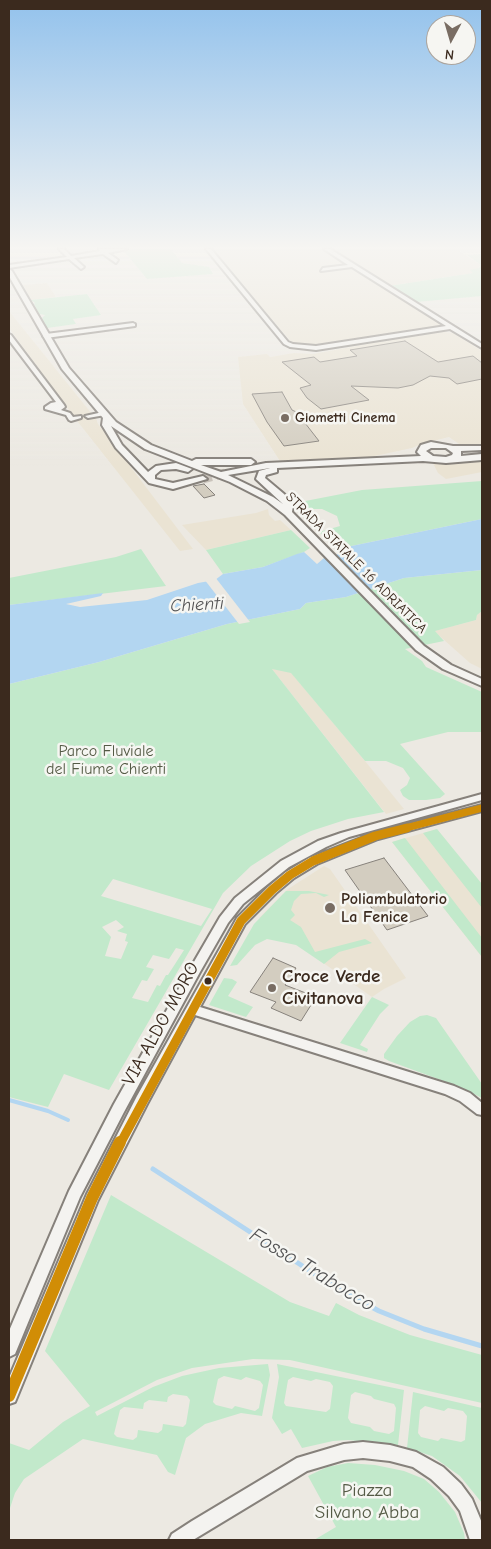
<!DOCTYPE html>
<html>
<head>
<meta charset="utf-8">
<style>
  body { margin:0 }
  #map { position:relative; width:491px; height:1549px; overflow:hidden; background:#ece9e2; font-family:"Comic Neue",sans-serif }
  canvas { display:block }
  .frame { position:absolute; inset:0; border:10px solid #3b2a1e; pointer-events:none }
  .north { position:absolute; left:426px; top:15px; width:50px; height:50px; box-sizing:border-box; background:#f6f6f2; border:1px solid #aba49d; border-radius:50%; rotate:186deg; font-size:14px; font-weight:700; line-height:20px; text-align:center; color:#3b2a1e }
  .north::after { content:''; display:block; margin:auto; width:18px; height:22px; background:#796d63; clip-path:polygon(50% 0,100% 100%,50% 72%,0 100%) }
</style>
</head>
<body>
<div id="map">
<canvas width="491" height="1549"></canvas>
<div class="frame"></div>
<div class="north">N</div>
</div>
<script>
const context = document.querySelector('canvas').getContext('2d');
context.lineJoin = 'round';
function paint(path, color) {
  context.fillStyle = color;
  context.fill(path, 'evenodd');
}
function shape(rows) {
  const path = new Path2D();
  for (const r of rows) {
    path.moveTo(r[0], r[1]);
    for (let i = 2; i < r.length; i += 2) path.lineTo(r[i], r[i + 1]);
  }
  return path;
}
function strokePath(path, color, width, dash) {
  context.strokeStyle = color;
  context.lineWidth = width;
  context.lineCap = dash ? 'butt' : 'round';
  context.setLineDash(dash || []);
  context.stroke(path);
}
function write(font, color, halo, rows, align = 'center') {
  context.font = font + ' "Comic Neue",sans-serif';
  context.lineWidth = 5;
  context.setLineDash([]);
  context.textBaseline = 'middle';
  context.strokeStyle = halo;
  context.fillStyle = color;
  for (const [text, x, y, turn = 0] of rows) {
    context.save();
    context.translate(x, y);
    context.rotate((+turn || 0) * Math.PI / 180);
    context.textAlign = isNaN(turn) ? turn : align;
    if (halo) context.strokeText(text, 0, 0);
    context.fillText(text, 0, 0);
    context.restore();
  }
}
const built = shape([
  [211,249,322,249,443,325,320,346,293,344],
  [329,249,456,249,481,265,474,273,389,286],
  [47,283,56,297,31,300,23,285],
  [9,311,92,414,88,416,96,418,98,424,193,549,180,551,74,417,9,328],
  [437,331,453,333,482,351,482,446,462,446,449,437,421,444,412,448,370,457,280,461,243,404,238,357,267,354,270,357,294,353,313,354],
  [482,459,482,472,446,479,438,473,433,463],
  [268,509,269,515,275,521,280,520,291,530,206,550,182,525,256,513],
  [482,611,482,669,470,663,434,631,476,620,477,615],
  [279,658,365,761,404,809,386,814,268,664],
  [437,829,482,886,482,957,392,842],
  [324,866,330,869,406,978,384,989,372,997,259,918,288,889]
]);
const green = shape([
  [135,249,171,249,182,263,209,267,213,274,147,279,124,251],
  [482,254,482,296,416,302,389,286,473,273,470,270,479,268,481,265,467,255],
  [87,294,101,315,73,319,76,324,47,328,42,318,45,315,39,314,34,304,35,303,31,300],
  [482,481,482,519,337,549,319,532,340,526,337,516,322,509,305,509,295,503,362,490],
  [291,530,310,548,304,552,263,567,223,574,206,550],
  [141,549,166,586,9,605,9,578,116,557],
  [482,570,482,611,477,615,476,620,435,631,444,641,405,649,422,661,426,667,482,692,482,732,448,732,400,744,445,794,440,798,426,800,409,800,403,796,400,790,407,785,410,778,403,768,386,761,365,761,291,673,272,669,384,812,348,819,311,831,290,841,251,866,223,893,109,1090,64,1074,48,1107,9,1097,9,684,99,662,227,624,300,609,306,603,346,597,404,578],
  [113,879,212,909,201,926,101,896],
  [116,920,124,927,117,931,127,934,125,941,128,942,121,959,105,956,111,937,102,927],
  [176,948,184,950,168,975,166,975,160,986,157,985,148,1002,132,998,142,980,147,981,154,969,146,967,153,955,169,959],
  [437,829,482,884,482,908,423,833],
  [405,838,482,938,482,957,392,842],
  [286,891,309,891,329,895,324,897,316,893,301,894,294,901,291,910,295,915,290,920,301,927,315,952,365,939,372,943,339,952,324,964,296,945,267,939,255,945,237,965,230,966,254,924],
  [224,978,232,979,237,982,228,996,253,1007,246,1017,209,1005],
  [372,997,389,1005,380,1014,360,1045,368,1049,367,1052,340,1043],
  [427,1015,436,1018,482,1084,482,1098,460,1087,389,1061,384,1058,384,1054,397,1036,410,1022,420,1016],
  [111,1195,290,1302,329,1316,336,1303,359,1315,410,1335,482,1355,482,1403,290,1360,253,1359,192,1368,157,1380,95,1412,97,1416,153,1387,182,1376,219,1368,268,1364,270,1375,262,1416,241,1413,205,1424,186,1438,175,1475,168,1472,157,1455,83,1439,24,1479,15,1493,9,1511,9,1443,29,1450,63,1422,90,1406,45,1351],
  [224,1376,241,1380,246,1377,260,1381,263,1385,259,1408,255,1411,235,1406,232,1409,216,1405,213,1402,218,1379],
  [173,1394,187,1396,190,1400,186,1424,183,1427,163,1424,162,1430,158,1433,138,1430,137,1437,133,1440,117,1437,114,1434,120,1410,124,1407,143,1409,144,1403,149,1400,167,1402,168,1397],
  [277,1364,404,1390,398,1445,348,1440,333,1441,302,1448,291,1429,282,1434,272,1418,279,1377],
  [293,1377,311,1381,316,1379,330,1382,333,1386,330,1409,326,1412,286,1406,284,1403,288,1380],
  [355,1392,371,1396,374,1399,394,1404,396,1408,394,1431,389,1434,374,1431,370,1427,351,1423,348,1418,351,1395],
  [413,1392,482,1408,482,1503,460,1476,432,1456,407,1448],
  [425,1406,444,1411,448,1408,463,1411,467,1416,465,1440,461,1442,441,1438,438,1441,421,1437,418,1433,420,1410],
  [348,1463,375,1465,404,1471,424,1479,439,1492,455,1512,464,1533,465,1540,314,1540,336,1527,308,1476,327,1467]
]);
const water = shape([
  [482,519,482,570,404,578,346,597,306,603,300,609,227,624,99,662,9,684,9,605,103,593,101,596,66,604,80,607,147,600,198,583,215,580,223,574,263,567,297,554,304,552,317,564,324,558,342,553,337,549]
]);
const pier = shape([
  [215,577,250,622,239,624,204,579]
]);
const streamFar1 = shape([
  [9,1100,48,1111,68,1120]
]);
const stream = shape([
  [153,1169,338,1289,379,1311,424,1329,482,1346]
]);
const building = shape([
  [405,341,438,362,473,356,482,363,482,379,457,384,449,378,430,376,413,385,398,388,351,386,369,400,321,409,307,398,300,388,311,385,282,362,314,357,320,362,357,356,350,350,405,341],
  [282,392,292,410,305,416,305,423,319,441,284,446,267,422,252,394,282,392],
  [204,484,215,495,204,498,193,486,204,484],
  [384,858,428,916,387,930,345,870,384,858],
  [273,958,296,968,285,985,316,997,301,1021,271,1008,276,1002,250,992,273,958]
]);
const majorTunnel = shape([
  [203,479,225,473]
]);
const minor = shape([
  [59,249,64,249,71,256,100,251,99,249,127,249,108,253,118,260,116,263,103,254,74,258,84,267,81,269,69,259,9,268,9,265,67,257,59,249],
  [206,249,211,249,288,342,293,344,316,346,446,326,352,267,321,271,323,268,348,265,324,249,330,249,482,344,482,348,450,329,316,350,290,347,284,344,206,249],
  [133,323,135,324,135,326,46,338,43,336,46,334,133,323],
  [9,334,11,335,64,405,65,407,61,410,70,413,73,417,81,416,81,418,71,421,69,420,66,415,45,409,45,407,51,403,56,402,9,340,9,334],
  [103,412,105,413,105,415,88,418,85,416,103,412],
  [482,794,482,800,349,837,326,847,289,867,243,904,228,923,200,972,124,1112,80,1197,15,1354,9,1357,9,1331,69,1191,114,1104,191,967,220,917,235,898,281,861,318,841,341,833,482,794],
  [482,805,482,811,378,839,317,864,294,878,276,893,245,924,200,1007,454,1086,470,1093,482,1103,482,1115,477,1114,460,1101,445,1094,195,1015,147,1104,98,1200,15,1402,9,1404,9,1378,87,1194,137,1096,237,918,268,887,286,872,309,858,371,834,482,805],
  [363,1442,390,1445,416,1452,443,1467,461,1484,472,1499,482,1523,482,1540,470,1540,460,1511,449,1496,431,1479,413,1467,390,1461,363,1458,344,1460,307,1471,193,1540,169,1540,172,1534,192,1521,297,1458,344,1444,363,1442]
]);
const major = shape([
  [9,269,12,271,69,368,116,422,151,445,192,461,196,459,251,459,255,462,251,465,201,465,221,472,266,463,421,456,417,452,421,445,431,442,453,446,482,446,482,450,461,451,461,456,482,454,482,460,446,463,423,461,277,468,277,472,266,475,265,478,284,494,293,505,292,512,424,646,451,665,482,679,482,686,443,669,416,650,285,515,267,501,230,482,145,449,111,426,122,445,148,472,156,466,176,463,192,469,188,472,176,469,161,470,155,475,155,479,173,483,203,476,207,479,173,489,149,483,116,448,102,425,103,418,62,369,9,276,9,269],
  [431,448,446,448,453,453,452,455,446,457,433,456,426,451,431,448],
  [270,468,259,471,256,479,283,504,273,497,228,475,270,468]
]);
const bus1Far2 = shape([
  [402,829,482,808]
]);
const bus1Far1 = shape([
  [120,1144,241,921,272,890,290,875,313,861,375,836,407,828]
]);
const bus1 = shape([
  [9,1396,92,1198,120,1142]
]);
const markers = [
  [285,418,5,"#796d63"],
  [330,908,6,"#796d63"],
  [208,981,4.5,"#3b2a1e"],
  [272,988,5,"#796d63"]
];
const farPoinames = [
  ["Giometti Cinema",295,418]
];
const farStreetnames = [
  ["STRADA STATALE 16 ADRIATICA",356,563,45]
];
const parkNames = [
  ["Parco Fluviale",106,751],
  ["del Fiume Chienti",106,769]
];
const poiNames = [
  ["Poliambulatorio",341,899],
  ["La Fenice",341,917]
];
const waterNames = [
  ["Chienti",197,605,-3]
];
const nearPoinames = [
  ["Croce Verde",282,977],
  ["Civitanova",282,999]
];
const nearStreetnames = [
  ["VIA ALDO MORO",161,1024,-61]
];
const nearParknames = [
  ["Piazza",367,1491],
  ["Silvano Abba",367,1513]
];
const nearWaternames = [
  ["Fosso Trabocco",312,1270,31]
];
paint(built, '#eae3d3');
paint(green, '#c2e9cb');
paint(water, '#b3d6f1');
paint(pier, '#ece9e2');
strokePath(streamFar1, '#b3d6f1', 4);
strokePath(stream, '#b3d6f1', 5);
paint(building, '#d3cdc0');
strokePath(building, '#86817b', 1);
strokePath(majorTunnel, '#c9c3bb', 9, [9, 4.5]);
strokePath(minor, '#86817b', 4);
strokePath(major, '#86817b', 4);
paint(minor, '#f4f3f0');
paint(major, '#f4f3f0');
strokePath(bus1Far2, '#d18d06', 7);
strokePath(bus1Far1, '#d18d06', 9);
strokePath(bus1, '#d18d06', 12);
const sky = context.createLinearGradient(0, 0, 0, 466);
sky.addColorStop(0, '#93c2ec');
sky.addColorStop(0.53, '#f6f5f2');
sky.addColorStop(1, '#f6f5f200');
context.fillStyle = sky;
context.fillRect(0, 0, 491, 466);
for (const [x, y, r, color] of markers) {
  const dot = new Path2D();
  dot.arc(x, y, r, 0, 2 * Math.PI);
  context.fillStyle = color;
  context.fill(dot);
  strokePath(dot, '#f6f6f2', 2);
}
write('bold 14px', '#3b2a1e', '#f6f6f2', farPoinames, 'left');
write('14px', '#3b2a1e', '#f6f6f2', farStreetnames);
write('16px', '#545a45', '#f6f6f2', parkNames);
write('bold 16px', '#3b2a1e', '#f6f6f2', poiNames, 'left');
write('italic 18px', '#535354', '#f6f6f2', waterNames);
write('bold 19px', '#3b2a1e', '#f6f6f2', nearPoinames, 'left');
write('19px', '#3b2a1e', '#f6f6f2', nearStreetnames);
write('19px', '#545a45', '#f6f6f2', nearParknames);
write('italic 21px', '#535354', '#f6f6f2', nearWaternames);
</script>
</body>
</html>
